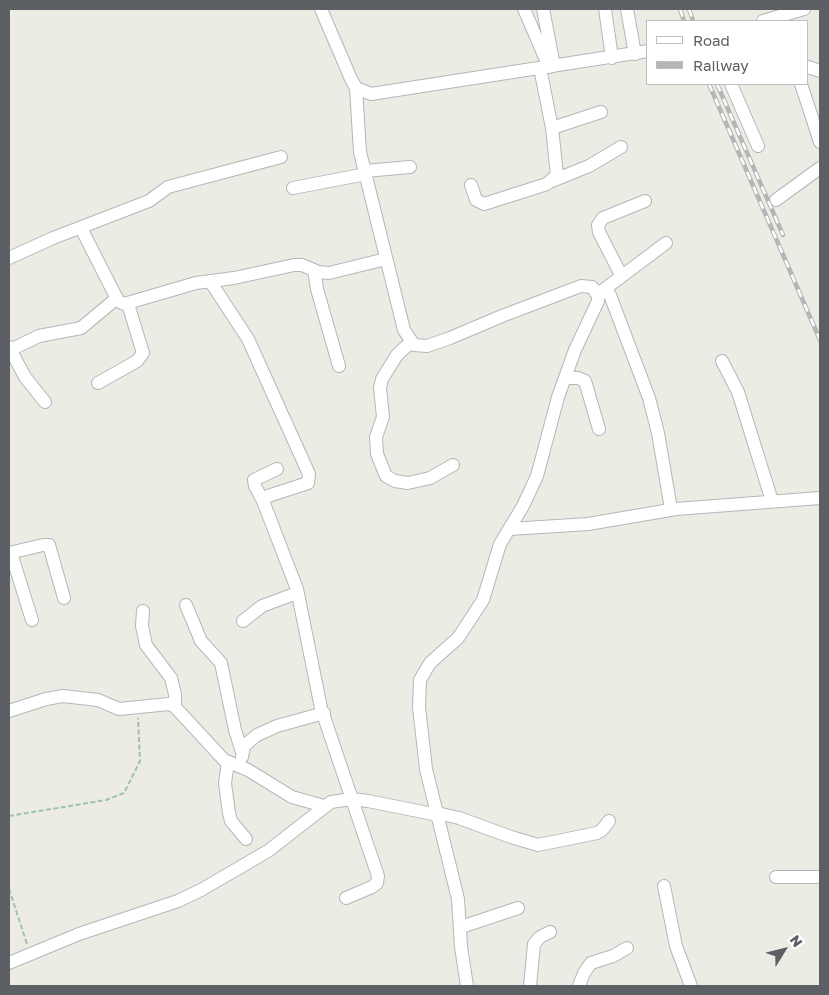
<!DOCTYPE html>
<html>
<head>
<meta charset="utf-8">
<style>
  body { margin:0 }
  #map { position:relative; width:829px; height:995px; overflow:hidden; background:#edece4; font-family:"Golos Text",sans-serif }
  canvas { display:block }
  .frame { position:absolute; inset:0; border:10px solid #5c5f63; pointer-events:none }
  .legend { position:absolute; left:646px; top:20px; width:162px; height:65px; box-sizing:border-box; background:#fff; border:1px solid #bebfc1; margin:0; padding:6px 9px; list-style:none; font-size:15px; color:#5c5f63 }
  .legend li { display:flex; align-items:center; gap:10px; height:25px }
  .legend b { width:25px; border:1px solid #bebfc1 }
  .north { position:absolute; left:759px; top:925px; width:50px; height:50px; -webkit-text-stroke:4px #fff; paint-order:stroke; rotate:54deg; font-size:14px; font-weight:700; line-height:20px; text-align:center; color:#5c5f63 }
  .north::after { content:''; display:block; margin:auto; width:18px; height:22px; background:#5c5f63; clip-path:polygon(50% 0,100% 100%,50% 72%,0 100%) }
</style>
</head>
<body>
<div id="map">
<canvas width="829" height="995"></canvas>
<div class="frame"></div>
<ul class="legend">
<li><b style="height:6px;background:#fff"></b>Road</li>
<li><b style="height:6px;background:#b4b5b5"></b>Railway</li>
</ul>
<div class="north">N</div>
</div>
<script>
const context = document.querySelector('canvas').getContext('2d');
context.lineJoin = 'round';
function shape(rows) {
  const path = new Path2D();
  for (const r of rows) {
    path.moveTo(r[0], r[1]);
    for (let i = 2; i < r.length; i += 2) path.lineTo(r[i], r[i + 1]);
  }
  return path;
}
function strokePath(path, color, width, dash) {
  context.strokeStyle = color;
  context.lineWidth = width;
  context.lineCap = dash ? 'butt' : 'round';
  context.setLineDash(dash || []);
  context.stroke(path);
}
const path = shape([
  [9,816,106,800,124,793,140,761,138,718],
  [9,889,27,944]
]);
const minor = shape([
  [321,9,351,79,356,88,371,94,648,51],
  [524,9,549,67],
  [543,9,554,66],
  [605,9,612,58],
  [627,9,635,54],
  [763,21,804,9],
  [808,67,820,71],
  [731,84,758,146],
  [801,84,820,142],
  [356,88,360,152,404,330,414,345,427,346,450,338,502,316,581,286,592,287,598,296,598,301,575,350,558,397,537,476,523,506,500,544,483,600,458,638,430,663,420,680,419,707,426,769,458,899,461,947,467,986],
  [552,128,601,112],
  [365,171,410,167],
  [552,181,589,166,621,147],
  [471,185,476,200,484,204,547,184,557,175,552,128,540,68],
  [293,188,366,174],
  [776,200,820,168],
  [81,228,115,295,118,301,124,304,196,283,234,278,294,265,302,265,318,272,329,273,386,259],
  [9,258,53,238,149,201,168,187,281,157],
  [314,270,317,289,339,366],
  [621,275,599,232,598,225,603,218,645,201],
  [210,281,248,339,309,474,308,483,268,496,263,501,297,589,321,708,378,876,377,883,372,887,346,898],
  [596,291,606,292,610,295,649,398,658,433,671,509],
  [602,291,666,243],
  [411,342,397,355,382,379,380,388,383,417,376,437,377,454,386,476,395,481,408,483,430,478,453,465],
  [9,347,25,377,45,402],
  [10,350,39,336,81,328,117,298],
  [722,361,738,392,772,501],
  [565,378,578,378,585,381,599,429],
  [98,383,137,361,143,353,128,304],
  [263,501,255,486,254,480,277,469],
  [510,529,588,524,676,509,820,498],
  [9,553,43,545,49,545,64,598],
  [11,553,32,620],
  [186,605,201,641,221,663,235,730,242,752],
  [143,611,142,626,146,645,171,678,175,694,175,707],
  [243,621,262,606,297,593],
  [9,711,46,699,63,696,98,700,119,709,169,704,175,707,224,760,248,770,292,797,324,806],
  [242,757,244,746,257,735,277,726,324,713],
  [228,762,225,783,229,813,231,821,246,839],
  [437,813,459,818,511,837,538,845,597,833,602,830,609,821],
  [776,877,820,877],
  [664,886,676,946,691,986],
  [461,927,518,908],
  [9,963,79,934,178,901,201,890,268,851,331,802,352,799,368,801,438,815],
  [530,986,534,944,540,937,550,932],
  [579,986,584,973,591,963,613,956,627,948]
]);
const rail = shape([
  [680,9,684,21],
  [689,9,693,21],
  [709,84,820,340],
  [717,84,783,235]
]);
strokePath(minor, '#b5b6ba', 14);
strokePath(path, '#9dc3aa', 2, [5, 2.5]);
strokePath(minor, '#fff', 12);
strokePath(rail, '#b4b5b5', 4.5);
strokePath(rail, '#fff', 2.5, [8]);
</script>
</body>
</html>
